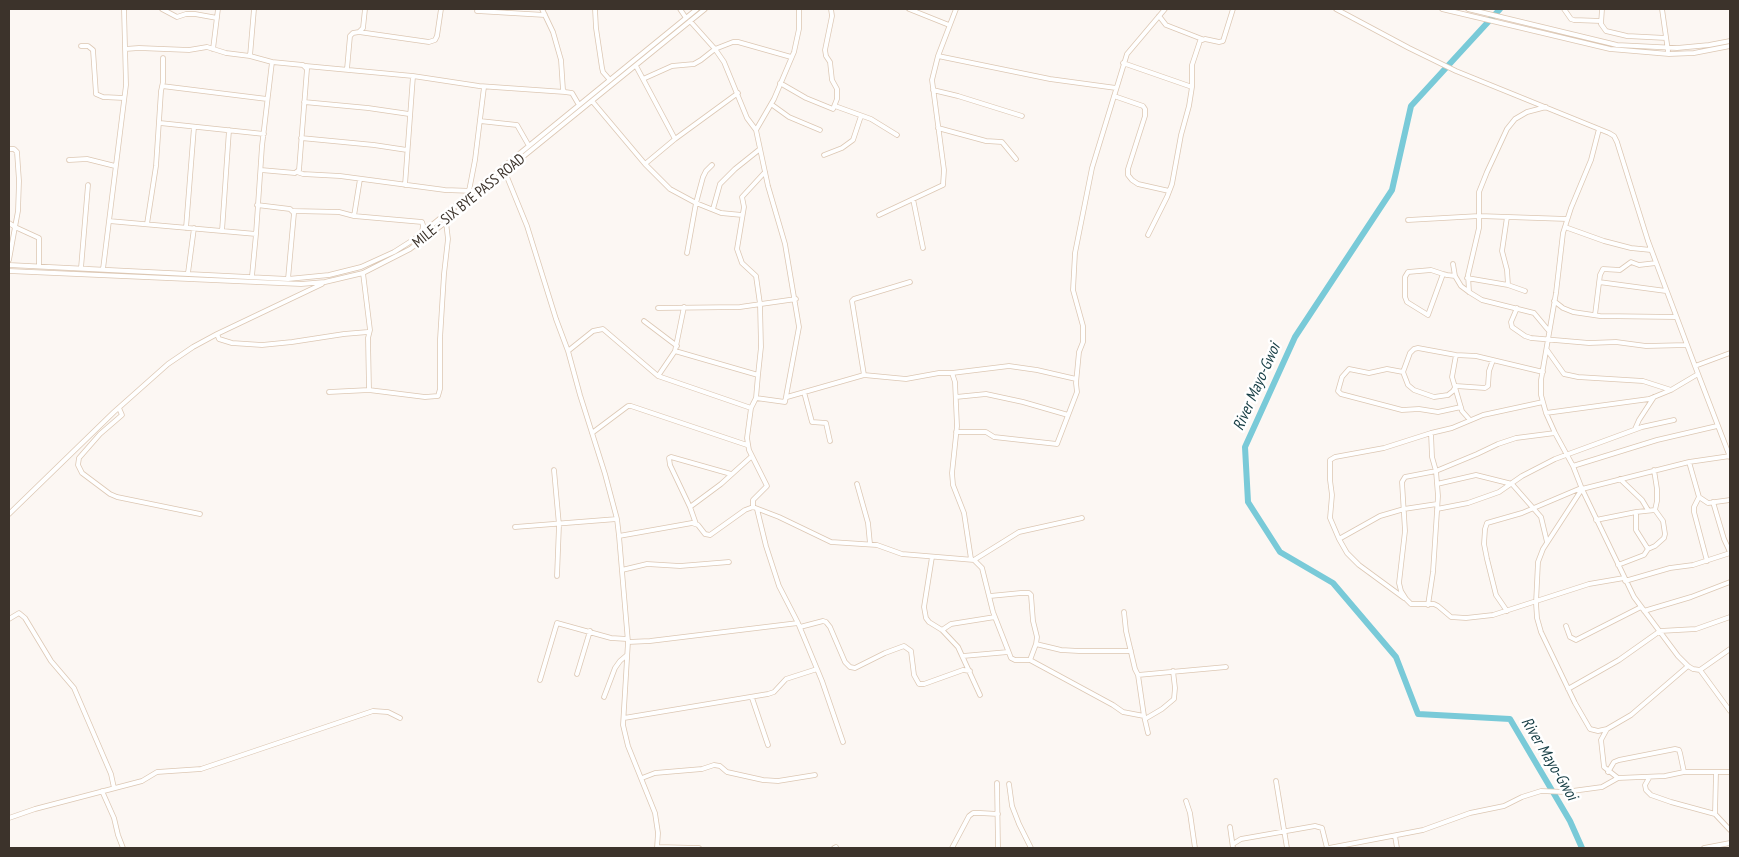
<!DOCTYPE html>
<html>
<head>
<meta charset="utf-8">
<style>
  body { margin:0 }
  #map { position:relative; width:1739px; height:857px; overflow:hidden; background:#fcf7f3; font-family:"PT Sans Narrow",sans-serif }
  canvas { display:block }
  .frame { position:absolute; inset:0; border:10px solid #3c332b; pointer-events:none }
</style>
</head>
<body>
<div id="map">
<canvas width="1739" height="857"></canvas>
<div class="frame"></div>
</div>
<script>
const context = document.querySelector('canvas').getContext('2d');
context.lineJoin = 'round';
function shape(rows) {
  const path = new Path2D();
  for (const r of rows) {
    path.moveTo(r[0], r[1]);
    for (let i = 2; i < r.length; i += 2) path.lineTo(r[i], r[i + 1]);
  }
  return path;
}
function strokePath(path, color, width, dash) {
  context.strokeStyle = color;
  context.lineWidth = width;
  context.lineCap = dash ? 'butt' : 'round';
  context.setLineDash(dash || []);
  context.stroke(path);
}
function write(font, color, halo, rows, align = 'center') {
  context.font = font + ' "PT Sans Narrow",sans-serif';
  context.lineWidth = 5;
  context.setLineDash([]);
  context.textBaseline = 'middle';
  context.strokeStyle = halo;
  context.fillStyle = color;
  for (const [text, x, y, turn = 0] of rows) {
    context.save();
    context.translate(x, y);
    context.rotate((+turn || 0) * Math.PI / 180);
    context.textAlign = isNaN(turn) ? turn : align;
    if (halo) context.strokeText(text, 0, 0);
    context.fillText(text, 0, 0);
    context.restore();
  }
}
const river = shape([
  [1500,9,1411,106,1392,190,1295,337,1245,447,1248,502,1280,552,1333,583,1396,657,1418,714,1510,719,1570,821,1582,848]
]);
const minor = shape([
  [162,9,177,17,186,14,195,14,217,18],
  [254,9,250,56,272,62,262,146,256,234],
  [542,9,553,32,561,60,563,90,565,92,572,93,579,105],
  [595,9,596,28,602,68,603,72,610,80],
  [680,9,686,18],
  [909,9,949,25],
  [1336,9,1409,48,1456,71,1609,133,1614,136,1617,142,1648,241,1695,366,1730,353],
  [1442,9,1610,49,1669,54,1694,53,1730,46],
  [1468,9,1617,45,1677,48,1709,45,1730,41],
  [1564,9,1571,19,1574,20,1601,21],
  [1602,9,1601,24,1606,31,1627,36,1666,38],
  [1662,9,1668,51],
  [477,11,545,15],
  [1159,16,1166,25,1202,39],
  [690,21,715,49,733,42,738,42,791,57],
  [359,32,429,42,435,40,437,36,441,9],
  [81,46,88,46,93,50,96,94,103,97,124,98],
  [125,49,139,48,189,50,207,47,226,53,250,56],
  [213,49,218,9],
  [938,56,1050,79,1116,88],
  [1123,63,1192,87],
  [306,66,413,76,479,86,565,92],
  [636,66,643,79,672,66,694,64,701,60,715,49,724,62,747,118,756,130,768,186,785,244,799,327,785,402,756,398],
  [347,69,350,36,353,33,359,32,363,28,365,9],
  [643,79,675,139],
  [780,83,806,98,833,109,837,99,837,89,832,80,830,62,826,56,825,50,832,16,831,9],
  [162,86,267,99],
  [933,90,958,96,1022,116],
  [1114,96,1143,106,1145,109,1145,116,1128,169,1128,175,1132,180,1138,184,1169,191],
  [592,101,645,164,675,139,738,93],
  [304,102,368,108,409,114],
  [771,104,789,117,820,130],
  [835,106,871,119,897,135],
  [480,121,517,125,529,146],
  [160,123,264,134],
  [938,128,986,141,1002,142,1016,159],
  [1599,129,1591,160,1571,208,1563,233,1556,293,1541,380,1541,395,1546,413,1555,433,1573,466,1582,489,1634,597,1678,656,1688,666,1693,669,1700,670,1730,711],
  [756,130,774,99,794,52,799,29,799,9],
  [301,138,374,145,407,150],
  [9,149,14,149,17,152,19,181,18,211,15,227,9,223],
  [824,155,842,148,853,140,861,116],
  [69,160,87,159,115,166],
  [645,164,670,189,696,203,721,213,742,215],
  [261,170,295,173,299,170,307,69,303,65,272,62],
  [297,172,303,174,340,176,445,190,473,191],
  [505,172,527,226,556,319,568,351,580,395,605,474,617,519,619,536,628,642,623,725,628,746,655,813,658,833,657,848],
  [405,185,413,76],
  [469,191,475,160,484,87],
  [913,199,923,248],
  [257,205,290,209,294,213,288,279],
  [713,209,720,184,735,169,760,149],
  [293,211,339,212,354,216,422,222,423,225,422,233],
  [879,215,943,185,944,170,932,80,938,56,956,9],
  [354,216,360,179],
  [1507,217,1502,251,1507,270,1508,285],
  [1408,220,1479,216,1567,219],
  [109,221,126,85,124,9],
  [147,224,156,166,161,91,163,82,163,58],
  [1565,227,1604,241,1631,248,1651,250],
  [186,228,194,127],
  [222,231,229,130],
  [1148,235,1167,197,1172,184,1181,135,1189,106,1192,87,1192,65,1200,41,1205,39,1219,42,1223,41,1233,9],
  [687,253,696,203,703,177,706,171,712,165],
  [9,260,15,227,39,238,39,266],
  [1453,264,1455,276,1461,286,1469,292,1482,300,1534,313,1549,331],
  [9,265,288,279,329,275,361,267,394,252,416,238,697,9],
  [81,268,88,185],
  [103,269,109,221,256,234,252,276],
  [9,271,301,284,325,282,363,273,410,249,446,222,482,190,705,9],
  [188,273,194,228],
  [363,273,370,330,368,338,369,390],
  [1443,274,1428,315,1407,302,1405,297,1405,277,1408,272,1431,270,1443,274,1447,275,1455,276],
  [1467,278,1508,285,1525,291],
  [1599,282,1666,291],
  [1469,292,1468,275,1479,228,1479,192,1487,172,1507,129,1515,119,1527,112,1546,107],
  [1554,301,1563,308,1573,312,1600,316,1676,317],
  [658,308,740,307,796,299],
  [1517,308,1511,322,1512,327,1525,336,1531,338,1589,343,1616,342,1646,346,1687,345],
  [1595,315,1600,275,1603,269,1620,270,1631,262,1639,265,1656,263],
  [644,321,677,346],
  [217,334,219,339,232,343,262,345,292,342,344,334,368,332],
  [1547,350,1564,374,1578,377,1643,381,1671,390],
  [568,351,593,331,603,329,658,376,751,408],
  [675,351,758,375],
  [1456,355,1452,377,1462,411,1470,420],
  [1695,366,1730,457],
  [1403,372,1387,369,1369,373,1349,369,1342,377,1338,391,1341,394,1402,410,1419,409,1438,412,1461,407],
  [952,373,1009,366,1037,370,1076,379],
  [864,375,906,379,939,373,952,373,955,382,957,426,952,473,953,485,964,513,971,559],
  [658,376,675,351,684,307],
  [1456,386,1453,391,1448,395,1434,397,1414,390,1408,385,1403,372,1410,353,1414,349,1418,348,1456,355,1476,356,1543,372],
  [1456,386,1485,388,1488,386,1489,371,1493,360],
  [329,392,369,390,425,397,438,396,440,389,440,339,444,274,448,239,446,222],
  [804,392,812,422,826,423,830,441],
  [787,397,864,375,852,301,854,299,910,282],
  [956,397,986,394,1023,402,1068,415],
  [119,408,122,415,100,434,79,458,78,465,82,473,110,494,117,497,200,514],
  [1546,413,1649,399,1671,390,1698,374],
  [1635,429,1639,420,1654,397],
  [956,432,986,432,994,437,1057,444,1077,392,1076,383,1079,352,1083,342,1083,326,1073,290,1075,253,1092,168,1127,54,1165,9],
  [592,433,628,406,631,406,747,445],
  [1555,433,1516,438,1498,444,1477,454,1436,471,1405,477,1402,482,1405,531,1399,583,1401,591,1406,599,1411,604,1434,604,1438,606,1451,617,1466,618,1493,615,1589,584,1624,578],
  [1689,462,1699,497,1708,503,1730,500],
  [1573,466,1657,440,1717,426],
  [554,470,559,525,557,576],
  [1654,470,1657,489,1657,501,1655,510],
  [1620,479,1642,500,1648,510],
  [857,484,868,523,870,544],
  [1437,484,1476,475,1512,484,1541,517,1547,542],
  [1699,497,1694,507,1694,512,1707,561],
  [1713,502,1724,539,1730,552],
  [690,507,721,484,752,456],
  [753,507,753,500,767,486,749,450,747,438,751,408,756,398,758,375,761,347,760,304,756,276,742,263,737,249,744,207,742,197,765,172],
  [757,509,766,546,779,586,798,623,822,681,843,742],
  [1437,509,1468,503,1485,497,1499,492,1522,476,1555,459,1642,427,1674,420],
  [1636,512,1636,530,1648,549],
  [9,514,114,412,168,364,193,347,217,334,322,284],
  [1596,520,1636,512,1655,510],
  [696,524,690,507,670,465,669,458,671,457,731,474],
  [515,527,617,519],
  [619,536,692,523,698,525,705,534,710,535,745,510,753,507,779,517,831,542,877,545,902,554,974,560,982,568,993,612,1011,658,1015,660,1030,660,1113,705,1123,712,1144,716,1148,733],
  [1339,539,1380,516,1404,509,1437,504],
  [932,557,924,607,926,618,929,622,942,630,958,647,980,695],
  [974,560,1019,532,1082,518],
  [1618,565,1644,555,1648,549,1655,546,1664,538,1665,534,1663,521,1655,510],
  [622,570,647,564,680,566,729,562],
  [1625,581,1670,568,1693,565,1730,553],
  [990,596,1021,593,1029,593,1031,595,1033,621,1037,637,1036,644,1030,660],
  [1404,598,1359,565,1347,553,1339,539,1330,518,1332,495,1330,480,1330,460,1335,457,1384,448,1431,433],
  [1428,605,1433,572,1438,496,1436,471,1432,457,1431,433,1452,428,1483,415,1543,402],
  [1507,611,1496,595,1487,559,1484,544,1485,529,1487,523,1522,513,1581,488],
  [1644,611,1691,597,1730,582],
  [1124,612,1126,631,1135,669,1138,675,1144,716],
  [9,619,19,613,25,618,51,661,74,688,111,774,114,788],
  [1566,626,1570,637,1576,640,1641,607],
  [800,627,823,621,826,622,830,627,845,662,850,667,855,668,885,653,904,646,911,651,914,675,919,684,924,684,963,670,970,671],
  [942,630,951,624,995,617],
  [628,642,650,641,798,623],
  [1036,644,1061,650,1079,651,1131,651],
  [963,656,1008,652],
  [1688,666,1631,715,1607,729,1598,731,1590,729,1575,703,1541,632,1537,618,1536,603,1538,562,1543,549,1582,489,1689,462,1730,456],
  [1700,670,1730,649],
  [577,674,590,631],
  [1138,675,1226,667],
  [540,680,557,623,611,638,627,639],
  [1568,689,1619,660,1660,631,1696,629,1730,617],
  [604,697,615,668,620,661,627,655],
  [752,698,768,745],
  [624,718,768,694,774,692,786,679,817,669],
  [1145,719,1162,709,1174,699,1175,688,1173,671],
  [1607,729,1601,740,1604,767,1618,778],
  [1608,772,1614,762,1619,760,1675,749,1679,750,1680,753,1684,772],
  [642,778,655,773,702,769,714,765,720,766,727,772,763,780,778,781,815,775],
  [1649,778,1645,785,1646,790,1651,795,1671,802,1715,814,1730,830],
  [1276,781,1287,848],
  [997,783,998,848],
  [1009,784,1012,806,1019,824,1031,848],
  [102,791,114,818,118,835,123,848],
  [1186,801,1190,813,1195,848],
  [1715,814,1716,772],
  [9,818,35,809,142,781,157,772,201,769,373,711,388,712,400,718],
  [1230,827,1233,848],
  [1395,836,1397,848],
  [1233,844,1241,839,1315,826,1322,828,1327,848],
  [657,847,699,848],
  [834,848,836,847],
  [952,848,969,816,973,813,980,813,998,814],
  [1329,848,1423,830,1470,813,1504,806,1522,797,1541,791,1565,792,1602,787,1618,778,1665,776,1684,772,1730,772],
  [1704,848,1730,843]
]);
const streetNames = [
  ["MILE - SIX BYE PASS ROAD",469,201,-39]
];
const waterNames = [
  ["River Mayo-Gwoi",1257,387,-66],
  ["River Mayo-Gwoi",1549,759,59]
];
strokePath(river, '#79cad8', 6);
strokePath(minor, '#dcc7b3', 5.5);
strokePath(minor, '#fff', 4);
write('15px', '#3c332b', '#fff', streetNames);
write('italic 16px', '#163d44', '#fff', waterNames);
</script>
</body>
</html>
